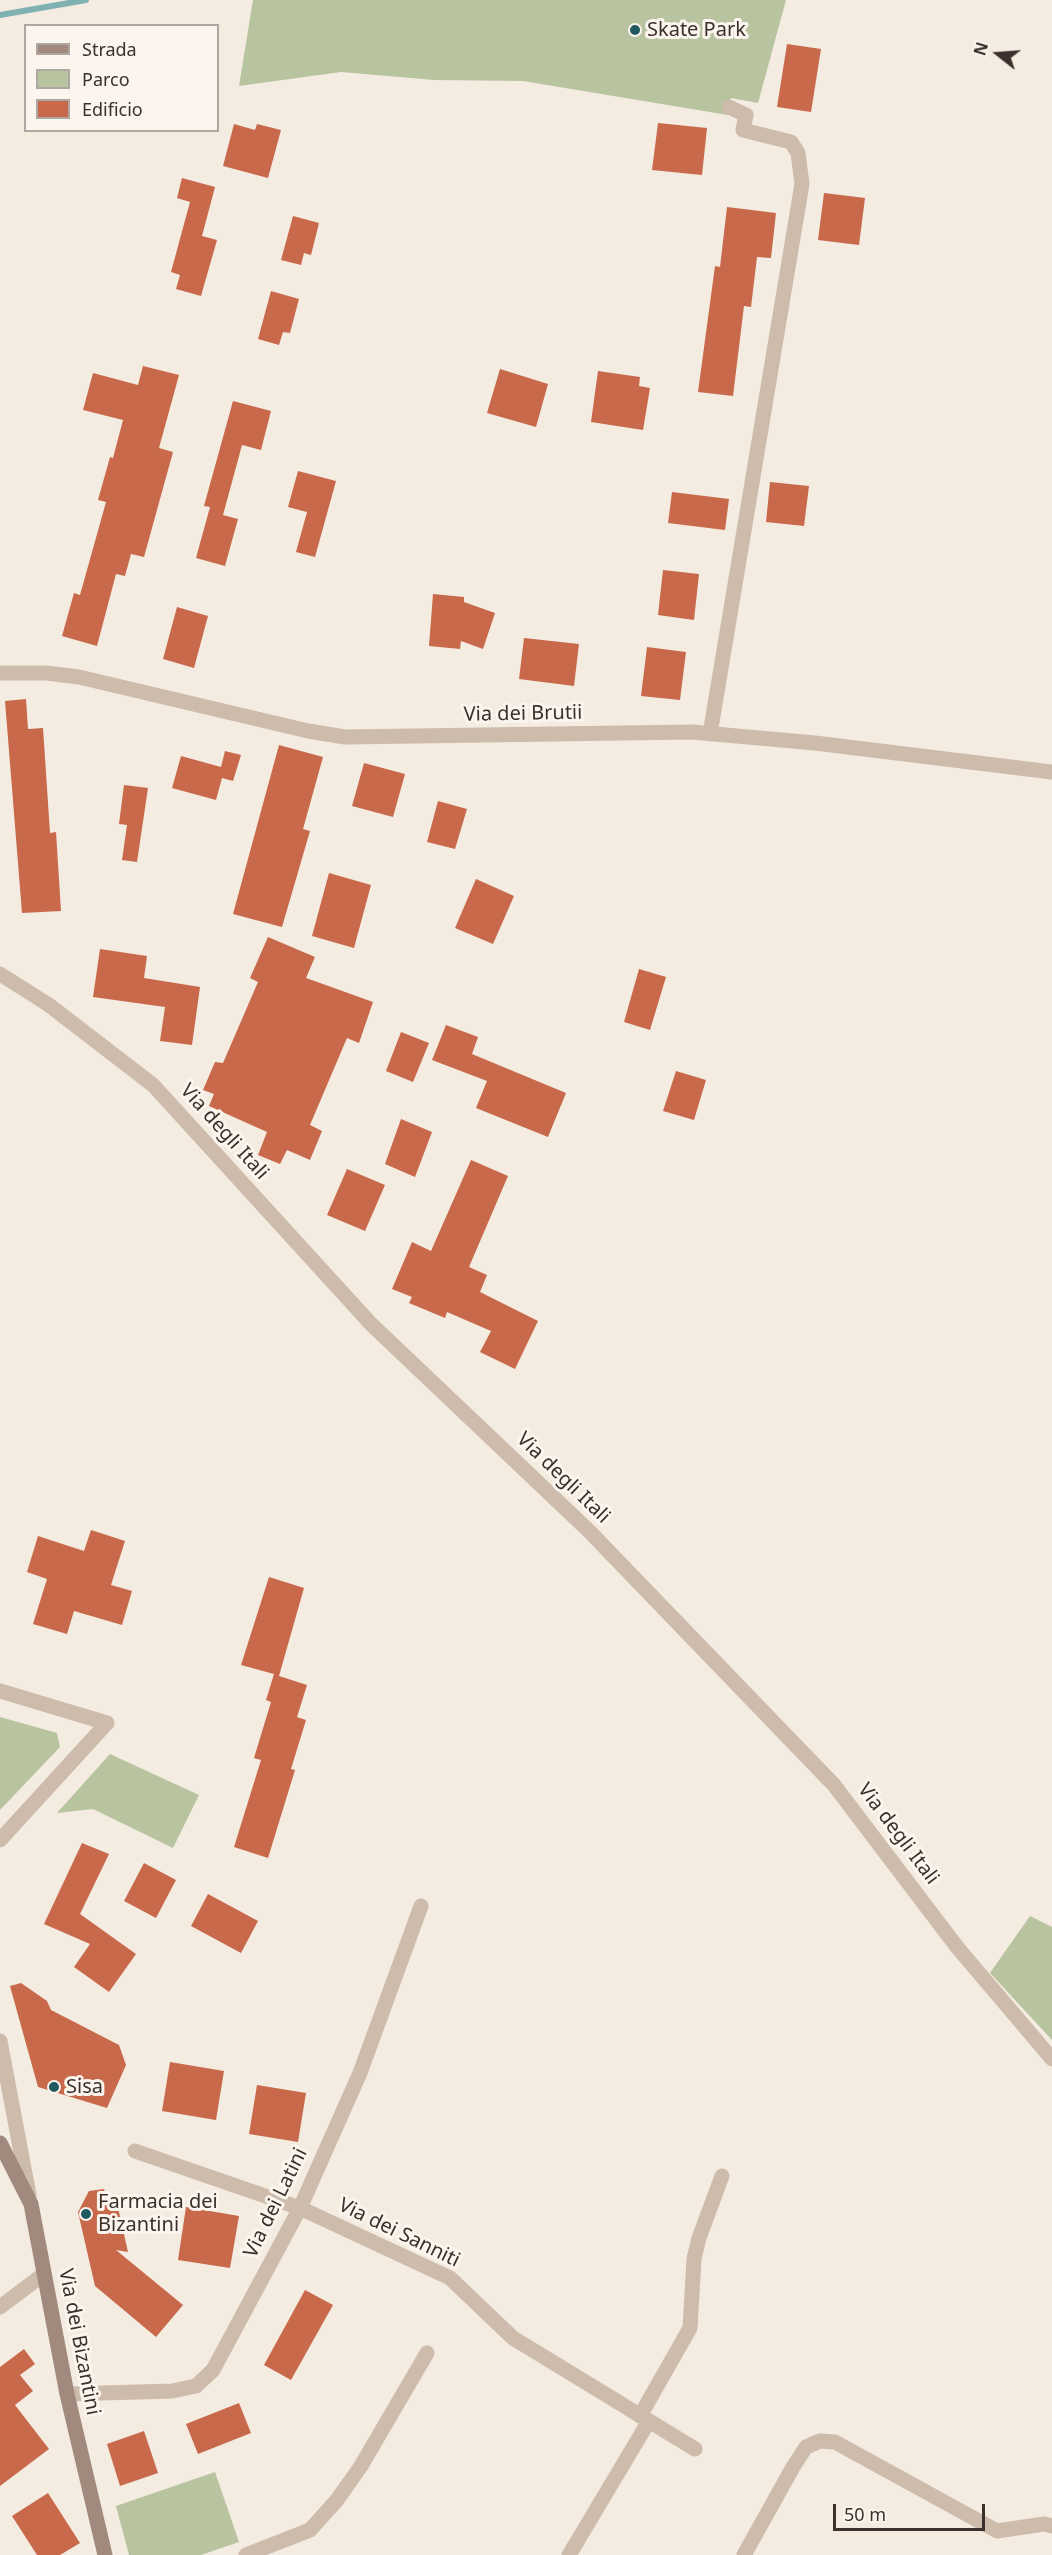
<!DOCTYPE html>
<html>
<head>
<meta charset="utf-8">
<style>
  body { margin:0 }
  #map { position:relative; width:1052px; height:2555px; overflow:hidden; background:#f4ebe1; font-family:"Noto Sans",sans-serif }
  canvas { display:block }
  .legend { position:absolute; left:24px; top:24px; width:195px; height:108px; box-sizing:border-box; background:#fbf5ee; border:2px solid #aea6a0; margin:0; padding:8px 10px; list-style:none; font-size:18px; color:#3b302b }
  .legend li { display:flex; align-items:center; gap:12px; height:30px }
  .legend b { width:30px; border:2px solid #aea6a0 }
  .north { position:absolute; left:968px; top:24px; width:60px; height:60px; -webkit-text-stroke:4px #fbf5ee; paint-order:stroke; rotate:287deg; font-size:16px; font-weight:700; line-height:24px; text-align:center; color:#3b302b }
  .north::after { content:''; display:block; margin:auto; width:21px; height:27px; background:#3b302b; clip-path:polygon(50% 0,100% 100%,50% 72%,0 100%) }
  .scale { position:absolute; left:833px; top:2504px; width:152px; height:27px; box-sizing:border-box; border:3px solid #3b302b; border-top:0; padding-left:8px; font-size:18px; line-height:21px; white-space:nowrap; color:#3b302b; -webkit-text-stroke:4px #fbf5ee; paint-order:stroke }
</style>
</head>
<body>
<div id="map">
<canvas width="1052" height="2555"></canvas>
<ul class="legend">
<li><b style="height:8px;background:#a18a7d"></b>Strada</li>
<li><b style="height:16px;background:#b8c4a0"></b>Parco</li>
<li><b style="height:16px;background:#c8694b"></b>Edificio</li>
</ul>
<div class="north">N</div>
<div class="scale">50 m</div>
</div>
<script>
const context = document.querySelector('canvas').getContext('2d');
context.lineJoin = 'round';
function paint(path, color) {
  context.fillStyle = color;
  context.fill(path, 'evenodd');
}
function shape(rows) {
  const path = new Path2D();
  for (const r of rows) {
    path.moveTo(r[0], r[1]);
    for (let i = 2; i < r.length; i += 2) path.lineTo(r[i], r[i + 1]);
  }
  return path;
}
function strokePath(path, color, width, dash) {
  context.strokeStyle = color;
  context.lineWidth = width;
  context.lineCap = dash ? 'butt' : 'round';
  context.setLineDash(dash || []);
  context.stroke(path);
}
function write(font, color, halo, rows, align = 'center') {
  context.font = font + ' "Noto Sans",sans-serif';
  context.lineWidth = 6;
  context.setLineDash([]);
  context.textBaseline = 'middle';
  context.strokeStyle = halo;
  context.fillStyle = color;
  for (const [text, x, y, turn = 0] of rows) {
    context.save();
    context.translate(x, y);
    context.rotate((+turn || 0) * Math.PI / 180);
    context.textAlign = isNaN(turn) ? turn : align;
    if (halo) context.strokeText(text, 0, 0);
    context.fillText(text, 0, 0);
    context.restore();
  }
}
const green = shape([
  [253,0,786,0,758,103,731,98,728,115,523,81,434,80,341,72,239,86],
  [0,1717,57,1733,60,1747,0,1810],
  [110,1754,199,1795,173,1848,93,1809,57,1813],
  [1030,1916,1052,1927,1052,2040,990,1973],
  [215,2472,239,2542,201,2555,129,2555,116,2506]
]);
const stream = shape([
  [0,15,86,0]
]);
const building = shape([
  [787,44,821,49,811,112,777,107],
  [658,123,707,128,702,175,652,170],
  [234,124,255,130,257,124,281,130,268,178,223,166],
  [182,178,215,187,202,236,217,240,201,296,176,289,180,275,171,272,190,202,177,198],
  [824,193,865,198,859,245,818,240],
  [727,207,776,213,771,258,757,257,751,307,744,306,733,396,698,392,715,266,720,267],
  [293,216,319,223,311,255,304,253,301,265,281,260],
  [271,291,299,299,290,333,283,332,279,345,258,339],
  [143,366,179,375,159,448,173,452,144,557,131,554,125,576,116,574,97,646,62,636,74,593,80,595,106,502,98,500,110,457,113,458,123,420,83,410,93,373,138,385],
  [500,369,548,384,536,427,487,413],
  [598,371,640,377,639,386,650,388,643,430,591,422],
  [233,401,271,411,261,450,242,445,223,515,238,519,225,566,196,558,210,507,204,506],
  [298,471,336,481,315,557,296,552,307,512,288,507],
  [770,482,809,486,804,526,766,522],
  [672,492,729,499,725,530,668,523],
  [663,570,699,574,694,620,658,615],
  [433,594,464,597,464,602,495,613,483,649,461,641,460,649,429,646],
  [177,607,208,616,194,668,163,659],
  [524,638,579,644,574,686,519,679],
  [647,647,686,652,680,700,641,696],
  [26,699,28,729,43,728,50,833,56,832,61,911,22,913,5,701],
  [279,745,323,757,303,829,310,831,282,927,233,914],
  [225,751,241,755,233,781,222,778,216,800,172,788,181,756,221,767],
  [364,763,405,774,393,817,352,806],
  [124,785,148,788,137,862,122,860,127,825,119,824],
  [438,801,467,809,455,849,427,842],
  [329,873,371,885,354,948,312,936],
  [476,879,514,896,493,944,455,928],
  [268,937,315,957,306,978,373,1002,359,1043,347,1038,310,1125,322,1131,310,1160,287,1150,280,1164,258,1155,267,1132,209,1106,214,1094,203,1090,215,1062,223,1063,258,982,250,978],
  [100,949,147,956,144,978,200,987,192,1045,160,1041,165,1007,93,997],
  [639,969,666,977,650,1030,624,1022],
  [446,1025,478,1037,472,1054,566,1093,548,1137,476,1108,487,1081,432,1060],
  [401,1032,429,1043,413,1082,386,1071],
  [676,1071,706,1080,694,1120,663,1111],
  [401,1119,432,1132,415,1177,385,1164],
  [471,1160,508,1176,469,1267,487,1275,480,1292,538,1321,515,1369,480,1352,491,1331,447,1312,445,1318,409,1303,412,1297,392,1289,412,1242,431,1251],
  [347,1169,385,1185,365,1231,327,1215],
  [91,1530,125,1541,111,1585,132,1591,122,1625,74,1611,67,1634,33,1624,47,1579,27,1572,38,1536,84,1551],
  [269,1577,304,1588,279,1676,307,1685,297,1717,306,1720,291,1769,295,1770,268,1858,234,1847,261,1760,254,1758,271,1702,266,1700,274,1674,241,1665],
  [82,1843,109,1854,80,1914,136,1954,109,1992,74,1967,90,1944,44,1924],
  [144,1863,176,1880,156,1918,124,1901],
  [208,1894,258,1921,241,1953,191,1926],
  [21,1983,47,2001,51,2010,119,2045,126,2065,107,2108,38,2087,10,1986],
  [170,2062,224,2071,216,2120,162,2111],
  [257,2085,306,2093,298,2142,249,2134],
  [104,2189,108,2204,117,2203,128,2252,116,2250,183,2305,156,2337,95,2286,78,2212,89,2191],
  [186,2207,239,2216,230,2268,178,2260],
  [305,2290,333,2305,291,2380,264,2365],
  [24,2349,35,2364,20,2375,33,2391,15,2405,49,2449,0,2486,0,2367],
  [239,2403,251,2433,198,2454,186,2424],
  [144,2431,158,2473,120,2486,107,2444],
  [48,2493,80,2543,60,2555,37,2555,12,2516]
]);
const street = shape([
  [0,673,46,673,79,677,308,731,345,737,692,732,815,743,1052,772],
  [710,734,802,184,798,153,791,142,743,130,746,115,729,107],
  [0,974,49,1005,153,1085,371,1324,589,1531,834,1785,957,1947,1052,2059],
  [0,1691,107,1723,0,1840],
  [0,2041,29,2195],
  [135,2151,300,2208,450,2278,513,2338,695,2449],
  [0,2307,44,2274],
  [67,2394,172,2391,196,2386,213,2370,300,2208,360,2073,421,1906],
  [640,2416,690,2328,694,2259,699,2238,722,2176],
  [246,2555,310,2530,337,2500,361,2466,427,2353],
  [569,2555,649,2421],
  [744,2555,793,2467,806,2447,820,2441,835,2442,997,2531,1044,2524,1052,2526]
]);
const secondary = shape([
  [0,2143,31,2204,67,2394,105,2555]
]);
const markers = [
  [635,30,6,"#1f5a5e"],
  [54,2087,6,"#1f5a5e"],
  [86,2214,6,"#1f5a5e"]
];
const poiNames = [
  ["Skate Park",647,30],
  ["Sisa",66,2087],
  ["Farmacia dei",98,2202],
  ["Bizantini",98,2225]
];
const streetNames = [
  ["Via dei Brutii",523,714,-1],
  ["Via degli Itali",224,1132,48],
  ["Via degli Itali",563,1478,44],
  ["Via degli Itali",898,1834,53],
  ["Via dei Latini",276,2203,-64],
  ["Via dei Sanniti",399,2233,26],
  ["Via dei Bizantini",79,2342,79]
];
paint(green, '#b8c4a0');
strokePath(stream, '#7fb0b2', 6);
paint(building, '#c8694b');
strokePath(street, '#cdbbac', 15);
strokePath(secondary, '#a18a7d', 15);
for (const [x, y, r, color] of markers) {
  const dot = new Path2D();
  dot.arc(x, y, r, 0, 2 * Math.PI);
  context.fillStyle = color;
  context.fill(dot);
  strokePath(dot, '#fbf5ee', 2);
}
write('20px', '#3b302b', '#fbf5ee', poiNames, 'left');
write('20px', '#3b302b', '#fbf5ee', streetNames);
</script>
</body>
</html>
